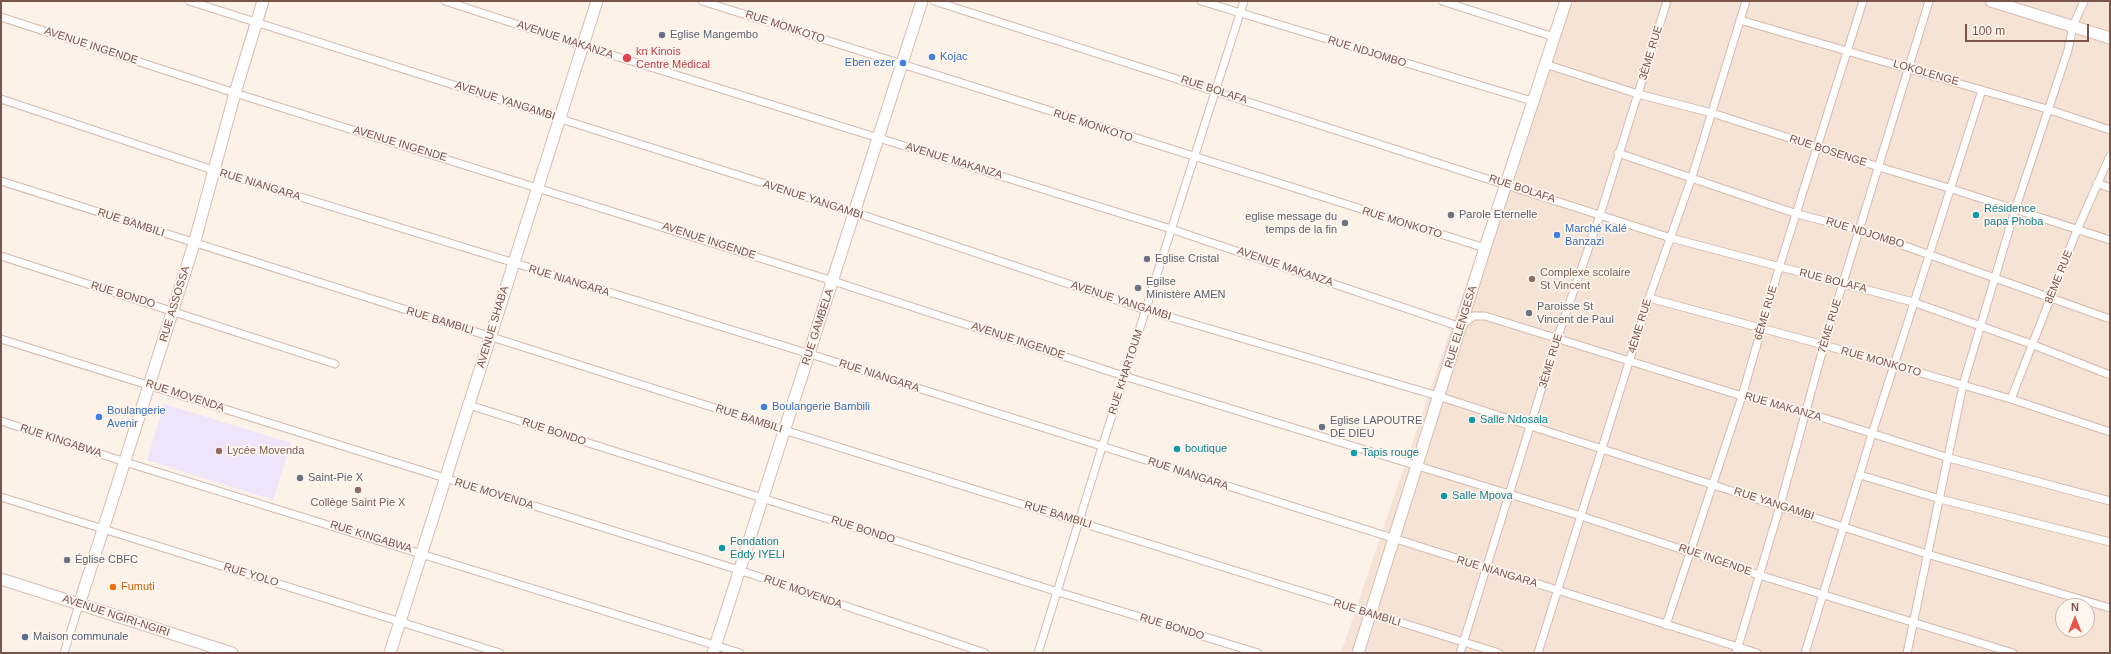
<!DOCTYPE html>
<html>
<head>
<meta charset="utf-8">
<style>
  body { margin:0 }
  #map { position:relative; width:2111px; height:654px; overflow:hidden; background:#fdf2e8; font-family:Helvetica,sans-serif }
  canvas { display:block }
  .frame { position:absolute; inset:0; border:2px solid #79544a; pointer-events:none }
  .north { position:absolute; left:2055px; top:598px; width:40px; height:40px; box-sizing:border-box; background:#fff6ef; border:1px solid #c9b5ad; border-radius:50%; rotate:0deg; font-size:11px; font-weight:700; line-height:16px; text-align:center; color:#79544a }
  .north::after { content:''; display:block; margin:auto; width:14px; height:18px; background:#ea574a; clip-path:polygon(50% 0,100% 100%,50% 72%,0 100%) }
  .scale { position:absolute; left:1965px; top:24px; width:124px; height:18px; box-sizing:border-box; border:2px solid #79544a; border-top:0; padding-left:5px; font-size:12px; line-height:14px; white-space:nowrap; color:#79544a; -webkit-text-stroke:3px #fff6ef; paint-order:stroke }
</style>
</head>
<body>
<div id="map">
<canvas width="2111" height="654"></canvas>
<div class="frame"></div>
<div class="north">N</div>
<div class="scale">100 m</div>
</div>
<script>
const context = document.querySelector('canvas').getContext('2d');
context.lineJoin = 'round';
function paint(path, color) {
  context.fillStyle = color;
  context.fill(path, 'evenodd');
}
function shape(rows) {
  const path = new Path2D();
  for (const r of rows) {
    path.moveTo(r[0], r[1]);
    for (let i = 2; i < r.length; i += 2) path.lineTo(r[i], r[i + 1]);
  }
  return path;
}
function strokePath(path, color, width, dash) {
  context.strokeStyle = color;
  context.lineWidth = width;
  context.lineCap = dash ? 'butt' : 'round';
  context.setLineDash(dash || []);
  context.stroke(path);
}
function write(font, color, halo, rows, align = 'center') {
  context.font = font + ' Helvetica,sans-serif';
  context.lineWidth = 3.5;
  context.setLineDash([]);
  context.textBaseline = 'middle';
  context.strokeStyle = halo;
  context.fillStyle = color;
  for (const [text, x, y, turn = 0] of rows) {
    context.save();
    context.translate(x, y);
    context.rotate((+turn || 0) * Math.PI / 180);
    context.textAlign = isNaN(turn) ? turn : align;
    if (halo) context.strokeText(text, 0, 0);
    context.fillText(text, 0, 0);
    context.restore();
  }
}
const residential = shape([
  [1562,1,2110,1,2110,653,1341,653],
  [2063,606,2087,606,2087,630,2063,630]
]);
const education = shape([
  [164,404,291,443,273,500,147,460]
]);
const street = shape([
  [189,1,854,212,1146,310,1438,396,1927,554,2110,608],
  [445,1,583,46,1171,229,1461,327,1473,316,1485,316,1742,396,1805,412,1949,458,2110,501],
  [702,1,1485,248],
  [934,1,1671,238,1913,302,2031,344,2110,375],
  [1201,1,1532,101],
  [1442,1,1554,37],
  [1,17,235,93,833,281,1124,376,1581,516,1759,575,2013,653],
  [1740,20,2047,109,2110,130],
  [1545,64,1638,94,1712,113,1879,167,1952,189,2110,240],
  [1,99,213,170,810,354,1757,653],
  [1618,153,1797,214,1860,230,2110,319],
  [1,181,784,430,1499,653],
  [2097,183,2110,188],
  [1,256,335,364],
  [1649,298,1824,345,2011,399,2110,432],
  [1,339,739,570,985,653],
  [2011,399,2077,230,2110,156],
  [469,405,1058,592,1258,653],
  [1,421,125,462,740,653],
  [1860,475,1940,499,2110,542],
  [1,497,500,653],
  [1666,625,1742,396,1779,268,1863,1],
  [64,653,79,605],
  [1038,653,1102,447,1244,1],
  [1460,653,1557,339,1600,215,1667,1],
  [1538,653,1649,298,1692,177,1746,1],
  [1736,653,1780,506,1824,345,1929,1],
  [1805,653,1872,434,1982,90],
  [1907,653,1963,385,2015,210,2068,50,2073,26,2084,1]
]);
const secondary = shape([
  [1991,1,2110,38],
  [1,579,232,653],
  [79,605,194,244,235,93,263,1],
  [390,653,597,1],
  [713,653,922,1],
  [1358,653,1485,248,1566,1]
]);
const markers = [
  [662,35,4,"#6b7280"],
  [932,57,4,"#3f7fe0"],
  [627,58,5,"#e0444e"],
  [903,63,4,"#3f7fe0"],
  [1451,215,4,"#6b7280"],
  [1976,215,4,"#0f9aa8"],
  [1345,223,4,"#6b7280"],
  [1557,235,4,"#3f7fe0"],
  [1147,259,4,"#6b7280"],
  [1532,279,4,"#8d6e63"],
  [1138,288,4,"#6b7280"],
  [1529,313,4,"#6b7280"],
  [764,407,4,"#3f7fe0"],
  [99,417,4,"#3f7fe0"],
  [1472,420,4,"#0f9aa8"],
  [1322,427,4,"#6b7280"],
  [1177,449,4,"#0f9aa8"],
  [219,451,4,"#8d6e63"],
  [1354,453,4,"#0f9aa8"],
  [300,478,4,"#6b7280"],
  [358,490,4,"#8d6e63"],
  [1444,496,4,"#0f9aa8"],
  [722,548,4,"#0f9aa8"],
  [67,560,4,"#6b7280"],
  [113,587,4,"#e8710a"],
  [25,637,4,"#5c6f8a"]
];
const streetNames = [
  ["RUE MONKOTO",785,27,18],
  ["AVENUE MAKANZA",565,40,18],
  ["AVENUE INGENDE",91,46,18],
  ["RUE NDJOMBO",1367,52,17],
  ["3ÈME RUE",1651,53,-73],
  ["LOKOLENGE",1926,73,16],
  ["RUE BOLAFA",1214,90,18],
  ["AVENUE YANGAMBI",505,101,18],
  ["RUE MONKOTO",1093,126,18],
  ["AVENUE INGENDE",400,144,17],
  ["RUE BOSENGE",1828,151,18],
  ["AVENUE MAKANZA",954,161,17],
  ["RUE NIANGARA",260,185,17],
  ["RUE BOLAFA",1522,189,18],
  ["AVENUE YANGAMBI",813,200,18],
  ["RUE BAMBILI",131,223,18],
  ["RUE MONKOTO",1402,223,17],
  ["RUE NDJOMBO",1865,233,17],
  ["AVENUE INGENDE",709,241,18],
  ["AVENUE MAKANZA",1285,267,19],
  ["8ÈME RUE",2059,277,-68],
  ["RUE NIANGARA",569,281,17],
  ["RUE BOLAFA",1833,281,14],
  ["RUE BONDO",123,295,17],
  ["AVENUE YANGAMBI",1121,301,18],
  ["RUE ASSOSSA",175,304,-73],
  ["6ÈME RUE",1766,313,-74],
  ["RUE BAMBILI",440,321,17],
  ["4ÈME RUE",1640,326,-73],
  ["7ÈME RUE",1830,326,-73],
  ["AVENUE SHABA",493,327,-73],
  ["RUE GAMBELA",818,327,-72],
  ["RUE ELENGESA",1461,327,-73],
  ["AVENUE INGENDE",1018,341,18],
  ["3ÈME RUE",1551,361,-73],
  ["RUE MONKOTO",1881,362,16],
  ["RUE KHARTOUM",1126,372,-72],
  ["RUE NIANGARA",879,376,18],
  ["RUE MOVENDA",185,396,18],
  ["RUE MAKANZA",1783,407,16],
  ["RUE BAMBILI",749,419,18],
  ["RUE BONDO",554,432,18],
  ["RUE KINGABWA",61,441,18],
  ["RUE NIANGARA",1188,474,18],
  ["RUE MOVENDA",494,494,17],
  ["RUE YANGAMBI",1774,504,18],
  ["RUE BAMBILI",1058,515,17],
  ["RUE BONDO",863,530,18],
  ["RUE KINGABWA",371,537,17],
  ["RUE INGENDE",1715,560,19],
  ["RUE NIANGARA",1497,572,17],
  ["RUE YOLO",251,575,17],
  ["RUE MOVENDA",803,592,19],
  ["RUE BAMBILI",1367,613,17],
  ["AVENUE NGIRI-NGIRI",116,616,18],
  ["RUE BONDO",1172,627,17]
];
const worshipNames = [
  ["Eglise Mangembo",670,35],
  ["Parole Eternelle",1459,215],
  ["eglise message du",1337,217,"right"],
  ["temps de la fin",1337,230,"right"],
  ["Eglise Cristal",1155,259],
  ["Egilse",1146,282],
  ["Ministère AMEN",1146,295],
  ["Paroisse St",1537,307],
  ["Vincent de Paul",1537,320],
  ["Eglise LAPOUTRE",1330,421],
  ["DE DIEU",1330,434],
  ["Saint-Pie X",308,478],
  ["Église CBFC",75,560]
];
const healthNames = [
  ["kn Kinois",636,52],
  ["Centre Médical",636,65]
];
const shopNames = [
  ["Kojac",940,57],
  ["Eben ezer",895,63,"right"],
  ["Marché Kalé",1565,229],
  ["Banzazi",1565,242],
  ["Boulangerie Bambili",772,407],
  ["Boulangerie",107,411],
  ["Avenir",107,424]
];
const cultureNames = [
  ["Résidence",1984,209],
  ["papa Phoba",1984,222],
  ["Salle Ndosala",1480,420],
  ["boutique",1185,449],
  ["Tapis rouge",1362,453],
  ["Salle Mpova",1452,496],
  ["Fondation",730,542],
  ["Eddy IYELI",730,555]
];
const educationNames = [
  ["Complexe scolaire",1540,273],
  ["St Vincent",1540,286],
  ["Lycée Movenda",227,451],
  ["Collège Saint Pie X",358,503,"center"]
];
const foodNames = [
  ["Fumuti",121,587]
];
const serviceNames = [
  ["Maison communale",33,637]
];
paint(residential, '#f5e3d6');
paint(education, '#efe4fa');
strokePath(street, '#d3baaf', 9);
strokePath(secondary, '#d8bbaf', 13);
strokePath(street, '#fff', 7);
strokePath(secondary, '#fff', 11);
for (const [x, y, r, color] of markers) {
  const dot = new Path2D();
  dot.arc(x, y, r, 0, 2 * Math.PI);
  context.fillStyle = color;
  context.fill(dot);
  strokePath(dot, '#fff6ef', 1.5);
}
write('11px', '#79544a', '#fff6ef', streetNames);
write('11px', '#5b616d', '#fff6ef', worshipNames, 'left');
write('11px', '#be3a42', '#fff6ef', healthNames, 'left');
write('11px', '#366cbe', '#fff6ef', shopNames, 'left');
write('11px', '#0d838f', '#fff6ef', cultureNames, 'left');
write('11px', '#785e54', '#fff6ef', educationNames, 'left');
write('11px', '#c56008', '#fff6ef', foodNames, 'left');
write('11px', '#4e5e75', '#fff6ef', serviceNames, 'left');
</script>
</body>
</html>
